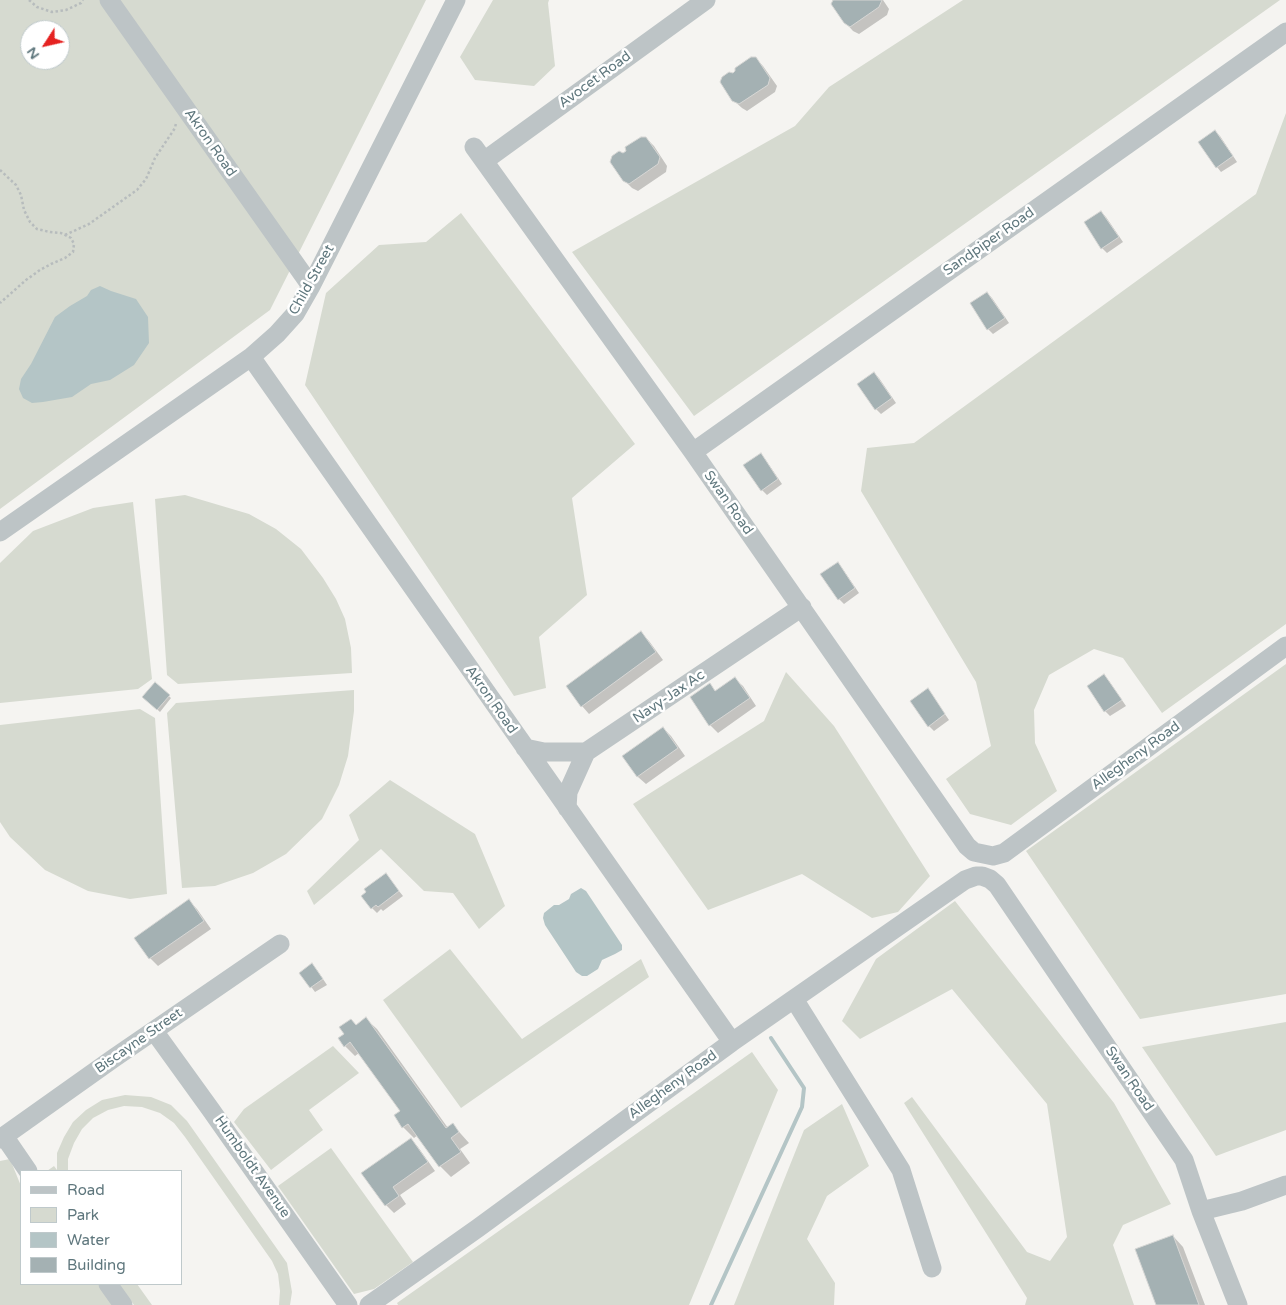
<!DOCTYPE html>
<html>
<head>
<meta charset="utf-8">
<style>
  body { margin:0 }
  #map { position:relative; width:1286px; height:1305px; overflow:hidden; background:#f5f4f1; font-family:"Varela Round",sans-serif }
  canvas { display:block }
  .legend { position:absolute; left:20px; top:1170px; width:162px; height:115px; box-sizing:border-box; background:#fff; border:1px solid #bfc9cb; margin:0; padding:6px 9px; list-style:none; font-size:15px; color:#5f777d }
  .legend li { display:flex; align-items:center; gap:10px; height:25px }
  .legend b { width:25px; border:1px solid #bfc9cb }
  .north { position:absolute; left:20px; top:20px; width:50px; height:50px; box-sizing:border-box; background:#fff; border:1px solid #bfc9cb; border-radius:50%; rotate:235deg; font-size:14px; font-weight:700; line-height:20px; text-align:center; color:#5f777d }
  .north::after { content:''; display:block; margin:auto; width:18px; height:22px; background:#e52221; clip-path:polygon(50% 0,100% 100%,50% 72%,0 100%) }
</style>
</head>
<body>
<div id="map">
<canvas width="1286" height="1305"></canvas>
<ul class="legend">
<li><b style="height:6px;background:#bdc4c6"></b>Road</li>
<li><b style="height:14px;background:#d6dad0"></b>Park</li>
<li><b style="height:14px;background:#b4c5c6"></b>Water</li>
<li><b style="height:14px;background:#a4b1b3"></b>Building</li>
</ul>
<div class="north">N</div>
</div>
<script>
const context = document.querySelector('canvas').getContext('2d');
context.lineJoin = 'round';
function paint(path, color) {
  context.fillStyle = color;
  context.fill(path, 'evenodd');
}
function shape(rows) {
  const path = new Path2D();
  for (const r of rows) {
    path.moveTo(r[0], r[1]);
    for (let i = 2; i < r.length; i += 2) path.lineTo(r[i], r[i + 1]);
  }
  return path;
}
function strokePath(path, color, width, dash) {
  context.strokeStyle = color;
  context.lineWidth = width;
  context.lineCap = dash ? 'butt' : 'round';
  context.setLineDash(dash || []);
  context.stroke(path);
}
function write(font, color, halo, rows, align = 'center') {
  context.font = font + ' "Varela Round",sans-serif';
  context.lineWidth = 5;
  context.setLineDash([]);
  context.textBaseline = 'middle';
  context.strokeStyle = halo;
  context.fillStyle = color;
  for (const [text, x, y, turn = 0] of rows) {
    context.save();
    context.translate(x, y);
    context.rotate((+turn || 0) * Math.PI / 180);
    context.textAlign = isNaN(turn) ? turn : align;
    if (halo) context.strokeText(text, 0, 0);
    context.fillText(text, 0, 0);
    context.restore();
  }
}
const green = shape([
  [0,0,426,0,270,310,0,509],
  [30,30,60,30,60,60,30,60],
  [493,0,549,0,548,3,555,66,534,86,475,80,460,57],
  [963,0,1280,0,694,416,572,252,795,126,829,87],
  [1286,113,1286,624,1162,713,1123,658,1094,649,1049,675,1034,710,1035,743,1057,791,1011,825,970,814,946,779,991,746,976,682,861,491,867,448,914,443,1256,194],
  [461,213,635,444,572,498,587,595,539,637,546,688,514,696,305,385,326,293,379,245,426,242],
  [185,495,249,514,276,529,301,549,323,578,336,599,345,619,351,648,352,673,178,684,167,675,155,499],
  [133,502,152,679,138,689,0,703,0,563,33,531,93,508],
  [1286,664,1286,994,1140,1019,1026,851],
  [786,672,834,726,930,876,898,912,872,918,802,874,708,910,633,804,764,721],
  [354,690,354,711,348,756,339,785,322,819,286,854,253,873,215,886,182,888,167,713,176,703],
  [140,709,155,718,167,894,130,899,88,891,45,870,10,837,0,822,0,725],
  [390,780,475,834,505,906,479,929,453,893,424,891,381,849,314,905,307,891,359,840,349,815],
  [955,901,1114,1103,1171,1204,1123,1225,1113,1245,1134,1305,1025,1305,1027,1298,904,1103,912,1097,1027,1252,1050,1261,1067,1237,1047,1104,952,989,860,1039,842,1021,876,959],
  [450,949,522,1039,641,959,649,977,461,1108,383,1000],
  [1286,1022,1286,1130,1216,1156,1142,1047],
  [333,1046,359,1073,309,1110,323,1130,271,1170,234,1122,244,1109],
  [752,1052,778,1090,689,1305,398,1305,397,1303],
  [125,1095,151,1097,171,1105,187,1121,287,1263,292,1292,290,1305,279,1305,280,1291,278,1274,272,1261,185,1137,174,1123,160,1113,142,1107,124,1106,108,1110,93,1118,82,1129,74,1143,68,1159,68,1171,47,1171,54,1166,57,1170,57,1153,64,1137,73,1122,86,1110,102,1100],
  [842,1104,869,1166,827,1196,807,1239,835,1283,834,1305,734,1305,804,1130],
  [331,1148,413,1262,374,1289,354,1294,278,1186],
  [10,1159,21,1186,21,1284,100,1284,114,1305,0,1305,0,1161],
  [119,1284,137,1284,152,1305,134,1305]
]);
const water = shape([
  [100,286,111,291,136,299,148,317,149,343,134,365,110,380,91,384,72,397,43,402,32,403,23,398,19,389,21,379,31,364,55,317,70,306,87,296,91,290],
  [581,888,586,891,622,945,622,950,615,954,602,960,598,969,587,976,582,976,576,972,545,925,543,918,544,913,554,905,559,905,569,899,571,894]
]);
const shadow = shape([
  [834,0,883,0,889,9,887,15,859,34,853,31,845,22],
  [755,58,763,66,777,86,775,92,747,111,742,108,733,100,733,75],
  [1215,132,1220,136,1237,162,1221,172,1217,167],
  [646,138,654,146,667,166,666,172,638,191,632,188,624,180,623,154],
  [1101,212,1106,217,1123,242,1107,253,1102,248],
  [987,293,992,298,1009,323,993,334,988,329],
  [874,373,879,378,896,403,881,414,876,409],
  [760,454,765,459,782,484,767,495,762,490],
  [838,563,842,568,859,593,844,604,839,599],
  [641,633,649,641,663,660,589,714,582,706],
  [1104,676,1109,681,1126,706,1110,716,1105,711,1088,686],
  [735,679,743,686,756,706,718,733,710,725,691,698,710,685,716,692],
  [155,684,171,698,160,712,144,697],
  [932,695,949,720,934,731,929,726],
  [663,728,671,736,685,756,646,784,638,777,624,756],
  [386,875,403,896,383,911,381,909,377,913,372,908],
  [189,901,197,909,211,929,158,966,150,958,136,938],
  [312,965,317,970,327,985,315,992,301,973],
  [366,1019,377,1029,448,1128,453,1125,469,1143,460,1149,470,1163,451,1177,440,1166,418,1135,414,1138,403,1127,395,1116,401,1112,359,1053,355,1056,345,1046,357,1026],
  [411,1139,418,1147,435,1171,400,1195,406,1204,394,1213,386,1205],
  [1173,1236,1183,1247,1205,1305,1157,1305]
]);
const stream = shape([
  [711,1305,802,1107,804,1088,771,1038]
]);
const building = shape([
  [833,0,882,0,879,7,850,27,844,23,831,4,833,0],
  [751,57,756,57,770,78,768,85,739,104,732,101,720,82,722,77,729,72,733,73,735,71,735,68,751,57],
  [1215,130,1233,156,1216,168,1198,142,1215,130],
  [641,137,646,137,660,157,658,164,629,184,623,181,610,162,612,156,619,151,623,153,626,151,625,147,641,137],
  [1101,211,1119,237,1101,249,1084,222,1101,211],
  [987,292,1005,318,987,330,970,303,987,292],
  [874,372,892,398,875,410,857,384,874,372],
  [761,453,778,479,761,491,743,465,761,453],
  [838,562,855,588,838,600,820,574,838,562],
  [641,631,656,652,581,707,566,686,641,631],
  [1104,674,1122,700,1104,712,1087,686,1104,674],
  [735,677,750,698,709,726,690,697,710,683,715,691,735,677],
  [155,682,170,695,157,710,142,697,155,682],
  [928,688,945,714,928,727,910,701,928,688],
  [663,727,678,748,637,777,622,756,663,727],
  [386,873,399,891,378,907,376,905,371,909,361,896,366,892,364,889,386,873],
  [189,899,204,921,149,959,134,938,189,899],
  [312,963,323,979,310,988,299,973,312,963],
  [366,1017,446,1128,453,1123,459,1132,451,1138,461,1152,439,1167,408,1124,402,1128,394,1115,400,1111,350,1042,344,1047,338,1038,344,1034,339,1027,351,1019,356,1025,366,1017],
  [411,1138,428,1162,393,1187,399,1196,385,1206,361,1173,411,1138],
  [1173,1235,1199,1305,1156,1305,1135,1249,1173,1235]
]);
const path = shape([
  [29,0,37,7,52,12,66,10,81,3,83,0],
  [0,170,16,185,21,195,24,210,30,222,37,229,50,232,61,233,71,238,74,244,73,252,65,258,51,264,40,270,26,280,0,303],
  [65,235,89,224,137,190,146,179,155,158,175,128,176,123]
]);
const minor = shape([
  [109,0,311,286],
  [474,147,693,452,967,846,974,852,993,856,1004,853,1286,646],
  [484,161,706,0],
  [251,357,732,1042],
  [693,452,1286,32],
  [0,532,251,357,277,334,295,314,311,286,456,0],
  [525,748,544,752,586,752],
  [567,808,568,792,586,752,802,607],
  [794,999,901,1170,932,1268],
  [154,1031,211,1110,348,1305],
  [4,1136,28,1171],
  [0,1139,114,1058,280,944],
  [1201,1211,1242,1201,1286,1185],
  [108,1284,123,1305],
  [369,1305,478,1228,732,1042,965,880,976,876,982,876,990,879,997,885,1184,1160,1201,1211,1238,1305]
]);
const streetNames = [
  ["Avocet Road",595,80,-36],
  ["Akron Road",210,143,55],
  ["Sandpiper Road",989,242,-35],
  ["Child Street",312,280,-61],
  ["Swan Road",728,503,55],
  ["Navy-Jax Ac",669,697,-34],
  ["Akron Road",491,700,55],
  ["Allegheny Road",1136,756,-36],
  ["Biscayne Street",139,1041,-35],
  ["Swan Road",1129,1079,56],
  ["Allegheny Road",673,1085,-36],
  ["Humboldt Avenue",252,1167,55]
];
paint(green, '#d6dad0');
paint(water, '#b4c5c6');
paint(shadow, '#0003');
strokePath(stream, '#b4c5c6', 4);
paint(building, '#a4b1b3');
strokePath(building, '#d6d6d4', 1);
strokePath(path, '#b7bcbd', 2.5, [2.5, 2.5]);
strokePath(minor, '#bdc4c6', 19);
write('14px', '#5f777d', '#fff', streetNames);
</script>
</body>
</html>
